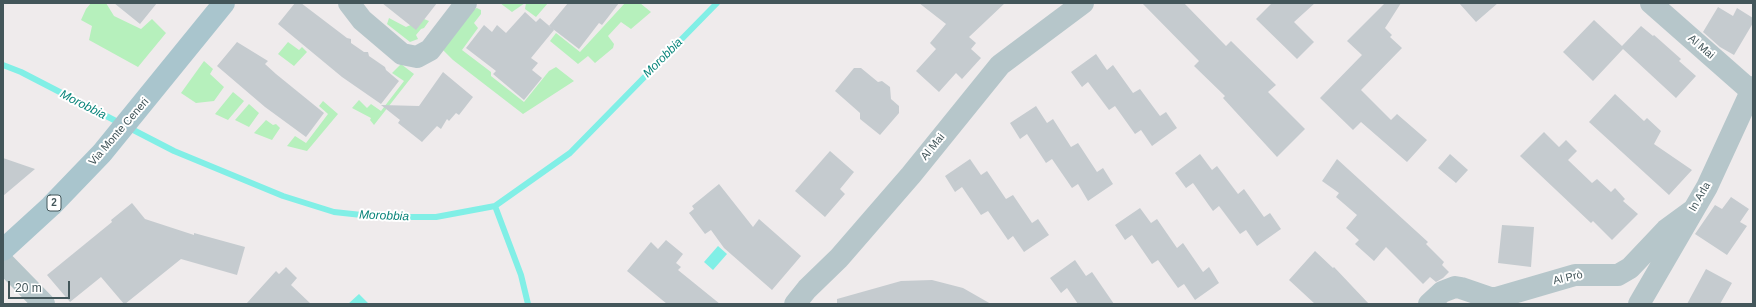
<!DOCTYPE html>
<html>
<head>
<meta charset="utf-8">
<style>
  body { margin:0 }
  #map { position:relative; width:1756px; height:307px; overflow:hidden; background:#efebec; font-family:Helvetica,sans-serif }
  canvas { display:block }
  .frame { position:absolute; inset:0; border:4px solid #43565a; pointer-events:none }
  .scale { position:absolute; left:8px; top:281px; width:62px; height:18px; box-sizing:border-box; border:2px solid #43565a; border-top:0; padding-left:5px; font-size:12px; line-height:14px; white-space:nowrap; color:#43565a; -webkit-text-stroke:3px #fff; paint-order:stroke }
</style>
</head>
<body>
<div id="map">
<canvas width="1756" height="307"></canvas>
<div class="frame"></div>
<div class="scale">20 m</div>
</div>
<script>
const context = document.querySelector('canvas').getContext('2d');
context.lineJoin = 'round';
function paint(path, color) {
  context.fillStyle = color;
  context.fill(path, 'evenodd');
}
function shape(rows) {
  const path = new Path2D();
  for (const r of rows) {
    path.moveTo(r[0], r[1]);
    for (let i = 2; i < r.length; i += 2) path.lineTo(r[i], r[i + 1]);
  }
  return path;
}
function strokePath(path, color, width, dash) {
  context.strokeStyle = color;
  context.lineWidth = width;
  context.lineCap = dash ? 'butt' : 'round';
  context.setLineDash(dash || []);
  context.stroke(path);
}
function write(font, color, halo, rows, align = 'center') {
  context.font = font + ' Helvetica,sans-serif';
  context.lineWidth = 4;
  context.setLineDash([]);
  context.textBaseline = 'middle';
  context.strokeStyle = halo;
  context.fillStyle = color;
  for (const [text, x, y, turn = 0] of rows) {
    context.save();
    context.translate(x, y);
    context.rotate((+turn || 0) * Math.PI / 180);
    context.textAlign = isNaN(turn) ? turn : align;
    if (halo) context.strokeText(text, 0, 0);
    context.fillText(text, 0, 0);
    context.restore();
  }
}
const green = shape([
  [91,3,106,3,114,16,141,29,152,19,166,33,138,67,89,40,92,26,81,20,86,9],
  [500,3,525,3,512,12],
  [526,3,548,3,536,17,525,9],
  [625,3,640,3,651,12,631,29,621,22,608,36,614,44,613,48,595,63,588,56,578,64,550,41,556,33,580,52],
  [477,8,481,10,481,14,474,23,478,28,462,50,491,72,491,76,524,102,549,71,556,67,574,81,523,114,453,60,442,49,474,9],
  [389,18,406,27,424,19,429,21,424,28,421,29,416,35,418,39,410,42,387,24],
  [288,42,299,50,302,47,307,52,294,66,278,54],
  [204,61,213,69,210,74,224,87,214,101,196,103,181,93],
  [401,64,414,74,374,125,370,120,371,118,352,108,359,100,367,108,371,104,381,111,404,81,392,73],
  [233,92,244,101,228,120,215,114],
  [323,101,338,114,307,151,287,146,295,136,306,143,328,114,319,106],
  [249,104,259,113,249,127,235,120],
  [266,120,273,125,276,124,280,128,272,140,254,133]
]);
const water = shape([
  [718,246,727,254,713,270,704,262],
  [359,294,369,304,348,304]
]);
const stream = shape([
  [3,65,21,72,174,151,283,196,334,212,380,217,436,217,495,206,570,153,717,3],
  [495,206,521,275,528,304]
]);
const building = shape([
  [114,3,157,3,140,24],
  [295,3,301,3,347,38,351,39,351,43,364,52,368,52,369,56,385,67,386,70,399,81,381,104,342,77,278,24],
  [382,3,437,3,416,30],
  [568,3,619,3,602,25,599,23,579,49,549,26],
  [919,3,1005,3,969,37,976,43,971,49,981,58,962,79,956,73,939,92,916,71,936,49,930,43,946,24],
  [1142,3,1184,3,1226,46,1231,41,1276,85,1268,92,1305,129,1277,157,1223,98,1225,96,1194,66,1199,61],
  [1272,3,1315,3,1294,22,1314,42,1297,59,1256,19],
  [1385,3,1401,3,1385,28,1392,35,1390,37,1402,48,1361,90,1391,120,1397,114,1427,140,1407,162,1361,122,1353,130,1320,98,1362,55,1347,41],
  [1459,3,1498,3,1476,22],
  [1718,7,1733,16,1737,8,1753,18,1753,23,1734,55,1720,47,1703,32],
  [525,12,536,22,540,18,554,30,531,58,538,63,532,70,542,78,524,100,493,74,496,71,466,48,484,25,492,32,497,25,506,33],
  [1594,20,1622,46,1641,26,1653,36,1654,35,1681,59,1679,61,1696,76,1676,98,1623,49,1593,81,1563,52],
  [237,42,268,61,265,64,276,74,324,113,306,137,265,107,217,66],
  [1096,54,1107,70,1113,65,1133,93,1140,89,1160,116,1166,112,1177,128,1152,146,1141,130,1135,134,1115,106,1109,110,1088,82,1082,87,1071,72],
  [854,68,861,68,878,82,882,81,890,87,891,99,899,106,899,113,880,135,860,119,860,113,835,91],
  [443,72,473,97,459,115,456,113,449,121,447,119,441,129,437,126,422,142,398,123,400,120,381,105,419,106],
  [1615,94,1644,121,1647,118,1661,131,1654,144,1692,170,1669,195,1589,122],
  [1036,106,1047,123,1053,119,1071,147,1078,143,1097,172,1103,168,1113,184,1088,201,1078,184,1072,188,1052,159,1046,163,1027,134,1020,139,1010,123],
  [1544,132,1559,147,1566,140,1577,151,1568,160,1592,183,1597,179,1611,192,1615,188,1625,199,1623,201,1638,214,1612,240,1593,221,1591,223,1520,156],
  [830,151,854,172,840,189,845,194,825,217,795,191],
  [1200,154,1212,170,1217,166,1238,194,1244,189,1264,217,1270,213,1281,229,1257,246,1246,230,1240,234,1219,206,1213,211,1193,183,1186,188,1175,173],
  [1450,154,1468,170,1456,183,1438,168],
  [3,158,35,169,3,196],
  [970,159,981,175,987,171,1006,199,1013,195,1032,223,1038,219,1049,235,1024,252,1013,236,1008,240,988,211,981,215,962,187,955,192,945,176],
  [1337,159,1428,242,1426,244,1444,262,1442,265,1449,272,1443,278,1436,282,1430,277,1423,284,1386,247,1374,261,1355,244,1359,240,1346,228,1357,215,1336,197,1339,193,1322,181],
  [719,184,753,227,759,219,801,256,772,290,724,248,711,230,705,234,689,213,694,209,692,206],
  [1731,197,1749,209,1740,222,1747,226,1727,255,1695,234,1715,205,1722,209],
  [132,203,145,219,194,235,194,233,245,247,237,275,181,259,125,304,124,304,101,277,70,302,47,275,112,222,111,220],
  [1140,208,1151,223,1157,219,1177,248,1183,243,1203,272,1209,267,1219,283,1195,300,1184,284,1178,288,1158,260,1152,264,1132,235,1125,240,1115,225],
  [1502,225,1534,227,1531,267,1498,263],
  [666,240,683,254,676,263,681,267,678,270,720,304,667,304,627,271,651,242,658,249],
  [1315,251,1333,268,1334,267,1369,304,1315,304,1289,280],
  [1075,260,1086,276,1092,272,1114,304,1078,304,1067,288,1061,293,1050,278],
  [286,267,297,278,291,285,311,304,246,304,276,271,279,274],
  [1706,269,1732,283,1720,304,1687,304],
  [932,280,963,288,991,304,837,304,837,299,901,281]
]);
const street = shape([
  [349,3,362,20,402,54,417,57,430,50,466,3],
  [1651,3,1751,91],
  [3,262,44,304],
  [795,304,807,289,839,258,911,175,1000,65,1083,3],
  [1429,304,1442,292,1455,287,1461,288,1490,298,1496,298,1575,275,1618,275,1630,268,1666,230,1692,211],
  [1639,304,1707,187,1753,87]
]);
const primary = shape([
  [3,250,51,206,102,153,224,3]
]);
const shields = [
  [54,203,14]
];
const shieldNames = [
  ["2",54,203]
];
const streetNames = [
  ["Al Mai",1701,47,41],
  ["Via Monte Ceneri",119,132,-49],
  ["Al Mai",933,147,-51],
  ["In Arla",1700,197,-60],
  ["Al Prò",1568,278,-13]
];
const waterNames = [
  ["Morobbia",663,58,-45],
  ["Morobbia",83,105,27],
  ["Morobbia",384,216,2]
];
paint(green, '#b6f0bc');
paint(water, '#81efe6');
strokePath(stream, '#81efe6', 6);
paint(building, '#c5cbcf');
strokePath(street, '#b6c6ca', 22);
strokePath(primary, '#a9c5cd', 22);
for (const [x, y, w] of shields) {
  const box = new Path2D();
  box.roundRect(x - w / 2, y - 8, w, 16, 3);
  context.fillStyle = '#fff';
  context.fill(box);
  strokePath(box, '#43565a', 1);
}
write('bold 10px', '#43565a', null, shieldNames);
write('11px', '#43565a', '#fff', streetNames);
write('italic 12px', '#09847a', '#fff', waterNames);
</script>
</body>
</html>
